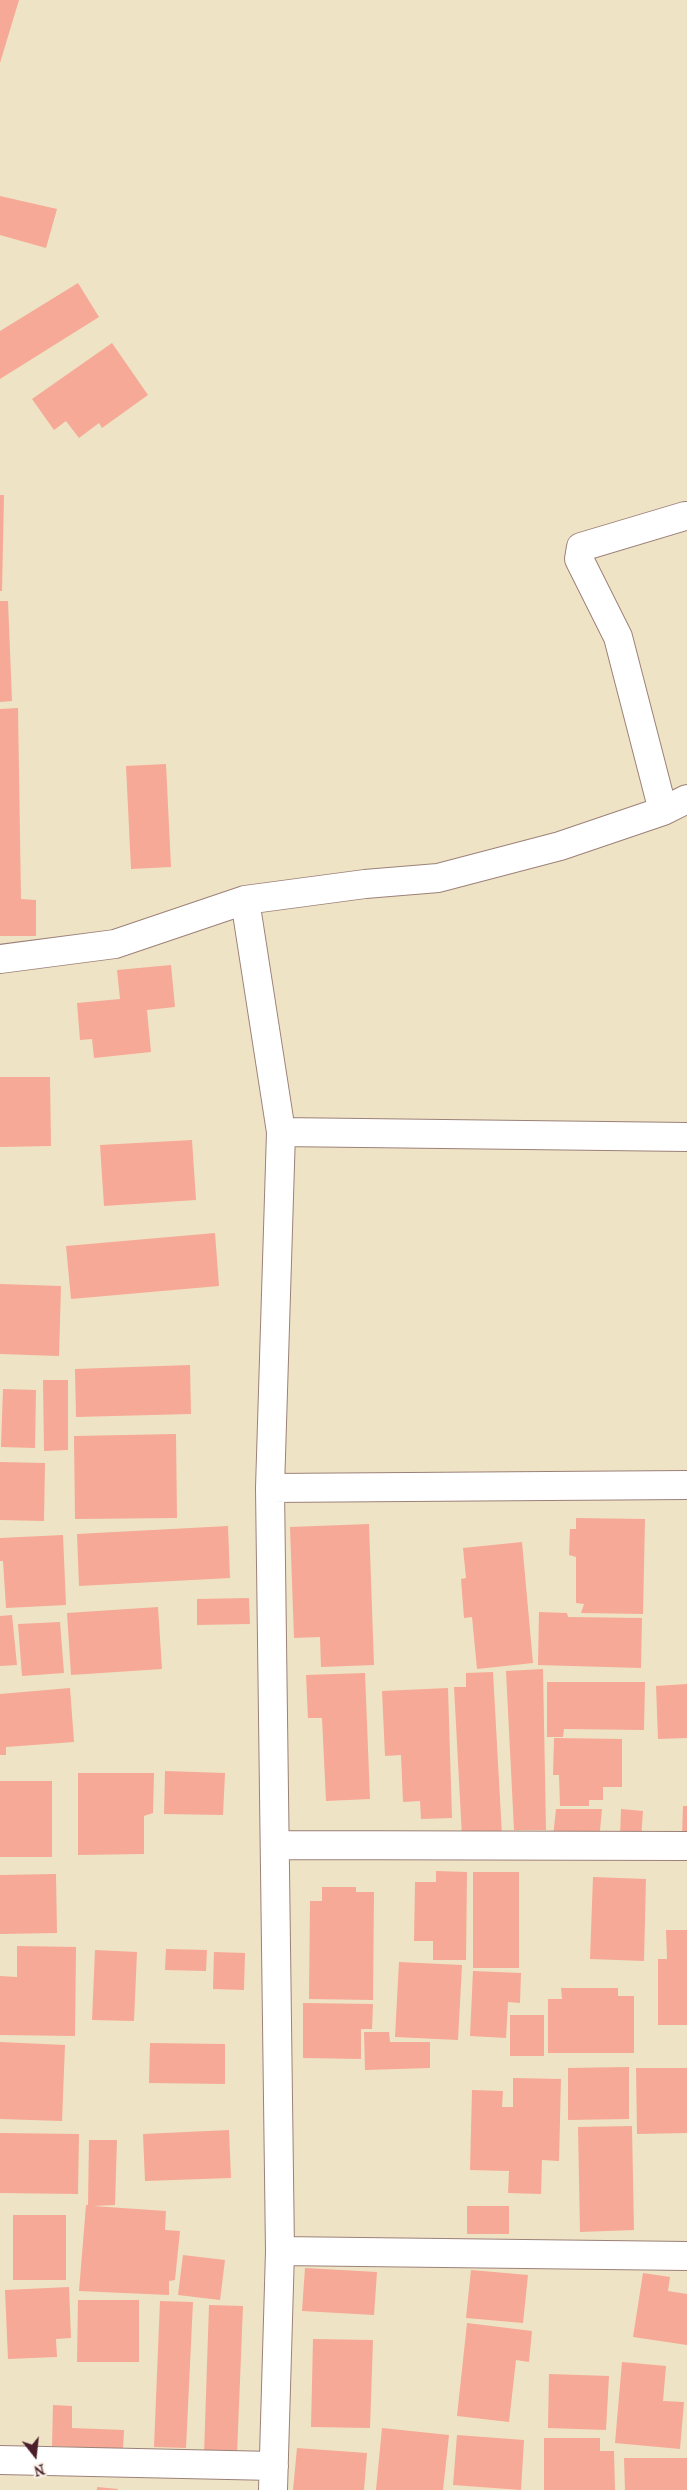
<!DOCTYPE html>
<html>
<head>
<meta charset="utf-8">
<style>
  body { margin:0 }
  #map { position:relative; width:687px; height:2490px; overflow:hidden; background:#efe3c5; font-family:"IM FELL French Canon",serif }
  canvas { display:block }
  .north { position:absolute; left:10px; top:2430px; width:50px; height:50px; -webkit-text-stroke:4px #f7f3e8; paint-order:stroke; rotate:164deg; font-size:14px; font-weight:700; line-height:20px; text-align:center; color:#4a1f2b }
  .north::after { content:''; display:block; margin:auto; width:18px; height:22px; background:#4a1f2b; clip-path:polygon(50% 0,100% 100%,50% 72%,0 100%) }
</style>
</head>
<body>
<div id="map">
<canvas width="687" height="2490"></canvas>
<div class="north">N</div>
</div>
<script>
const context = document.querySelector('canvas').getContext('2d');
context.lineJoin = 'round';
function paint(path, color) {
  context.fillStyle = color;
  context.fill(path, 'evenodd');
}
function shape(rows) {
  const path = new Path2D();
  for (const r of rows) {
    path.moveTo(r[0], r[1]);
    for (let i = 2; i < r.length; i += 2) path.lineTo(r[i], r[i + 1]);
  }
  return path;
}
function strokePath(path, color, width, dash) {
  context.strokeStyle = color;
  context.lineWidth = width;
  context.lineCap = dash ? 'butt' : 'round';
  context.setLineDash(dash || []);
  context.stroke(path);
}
const building = shape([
  [0,0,19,0,0,63],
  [0,196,57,209,46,248,0,235],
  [78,283,99,317,0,379,0,331],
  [112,343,148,395,102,428,99,423,79,438,66,421,54,430,32,399],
  [0,495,4,495,2,591,0,591],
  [0,601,8,601,12,701,0,702],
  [18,708,21,899,36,900,36,936,0,936,0,709],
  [166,764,171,867,131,869,126,766],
  [171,965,175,1007,147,1010,151,1052,94,1058,92,1039,80,1040,77,1003,120,999,117,970],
  [0,1077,50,1077,51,1146,0,1147],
  [192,1140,196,1200,104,1206,100,1145],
  [215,1233,219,1286,71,1299,66,1246],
  [0,1284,61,1286,59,1356,0,1354],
  [190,1365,191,1414,76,1417,75,1369],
  [43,1380,68,1380,68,1450,44,1451],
  [3,1389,36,1390,35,1448,1,1447],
  [176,1434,177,1518,75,1519,74,1436],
  [0,1462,45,1463,44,1521,0,1520],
  [576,1518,645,1519,643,1614,581,1613,584,1604,576,1603,576,1557,569,1555,570,1529,576,1529],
  [369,1524,374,1665,321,1667,320,1637,294,1638,290,1527],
  [228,1526,230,1578,79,1586,77,1534],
  [63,1535,66,1605,6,1608,3,1561,0,1561,0,1538],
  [522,1542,533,1663,477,1669,472,1617,464,1618,461,1579,466,1578,463,1548],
  [249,1598,250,1624,197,1625,197,1599],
  [158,1607,162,1669,71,1675,67,1613],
  [539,1612,567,1613,568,1617,642,1618,641,1668,538,1665],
  [12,1615,17,1665,0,1666,0,1616],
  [60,1622,64,1673,22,1676,18,1624],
  [543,1669,546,1830,514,1830,506,1671],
  [493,1672,502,1835,462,1837,454,1687,466,1687,466,1673],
  [365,1673,370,1799,326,1801,322,1718,308,1718,306,1675],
  [547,1682,645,1682,644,1730,564,1729,563,1737,547,1737],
  [687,1684,687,1738,658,1739,656,1686],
  [70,1688,74,1742,6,1747,6,1755,0,1755,0,1694],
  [448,1688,452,1818,421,1819,420,1801,403,1802,401,1755,385,1756,382,1691],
  [554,1738,622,1739,622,1787,603,1787,603,1800,589,1800,589,1806,560,1806,559,1775,553,1775],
  [165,1771,225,1773,223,1815,164,1814],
  [78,1773,154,1773,153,1813,144,1816,144,1854,78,1855],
  [0,1781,52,1781,52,1857,0,1857],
  [683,1806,687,1806,687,1837,682,1837],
  [556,1809,602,1809,599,1841,553,1837],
  [621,1809,643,1811,641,1839,620,1838],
  [436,1871,467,1872,466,1960,433,1960,433,1941,414,1941,415,1882,436,1882],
  [473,1872,519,1872,519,1968,473,1968],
  [56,1874,57,1933,0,1934,0,1875],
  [593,1877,646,1879,644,1961,590,1959],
  [322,1887,356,1887,356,1892,374,1892,373,2000,309,1999,310,1901,322,1901],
  [666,1930,687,1930,687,2025,658,2025,658,1959,667,1959],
  [17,1946,76,1947,75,2036,0,2035,0,1976,17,1977],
  [166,1949,207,1950,206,1971,165,1970],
  [95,1950,137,1952,134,2021,92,2020],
  [214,1952,245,1953,244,1990,213,1989],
  [399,1962,462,1965,458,2040,395,2037],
  [473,1971,521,1973,520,2003,508,2002,506,2038,470,2036],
  [561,1988,618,1988,618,1996,634,1996,634,2053,548,2053,548,1999,562,1999],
  [303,2003,373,2004,372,2029,361,2029,361,2059,303,2058],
  [510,2015,544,2015,544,2056,510,2056],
  [364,2032,389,2032,390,2042,430,2042,430,2068,365,2070],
  [0,2042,65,2045,62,2121,0,2119],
  [150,2043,225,2044,225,2084,149,2083],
  [629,2067,629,2119,568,2120,568,2068],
  [636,2068,687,2068,687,2133,637,2134],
  [513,2078,561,2079,559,2161,542,2160,541,2194,508,2193,509,2171,470,2170,472,2090,503,2091,502,2107,513,2107],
  [632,2126,634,2230,580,2232,578,2127],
  [229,2130,231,2178,145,2181,143,2134],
  [0,2133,79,2134,78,2194,0,2193],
  [89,2140,117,2140,115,2205,93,2206,166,2211,165,2230,180,2231,175,2280,169,2281,169,2295,79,2291,86,2205,88,2205],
  [467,2206,509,2206,509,2234,467,2234],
  [13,2215,66,2215,66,2280,13,2280],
  [183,2255,225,2260,220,2300,178,2295],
  [305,2268,377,2272,374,2315,302,2311],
  [471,2270,528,2275,523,2323,466,2318],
  [643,2273,670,2277,668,2291,687,2294,687,2345,633,2337],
  [69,2287,71,2338,56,2339,57,2357,8,2359,5,2290],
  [78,2300,139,2300,139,2362,77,2362],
  [160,2301,193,2302,186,2448,154,2447],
  [209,2305,243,2306,237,2455,204,2454],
  [467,2323,532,2331,529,2362,516,2360,509,2422,457,2416],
  [313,2339,373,2340,370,2428,311,2427],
  [622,2362,666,2366,663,2401,684,2402,680,2449,615,2443],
  [549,2374,609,2376,606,2430,548,2428],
  [53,2405,72,2406,72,2428,124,2430,123,2449,52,2446],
  [382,2428,449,2435,443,2490,376,2490],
  [457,2435,524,2440,521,2490,453,2485],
  [544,2438,600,2438,600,2451,614,2451,615,2490,544,2490],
  [297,2448,367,2453,364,2490,293,2490],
  [624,2458,687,2458,687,2490,625,2490],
  [97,2487,118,2489,118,2490,97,2490]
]);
const minor = shape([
  [663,811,618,637,579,559,581,547,685,516],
  [245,900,281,1132,270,1488,280,2251,273,2490],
  [0,959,115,944,245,900,365,884,438,878,560,846,663,811,687,799],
  [281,1132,687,1137],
  [270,1488,687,1485],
  [276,1845,687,1846],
  [280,2251,687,2256],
  [0,2460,274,2466]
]);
paint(building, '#f6a996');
strokePath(minor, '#9c8178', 30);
strokePath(minor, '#fff', 28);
</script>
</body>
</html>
